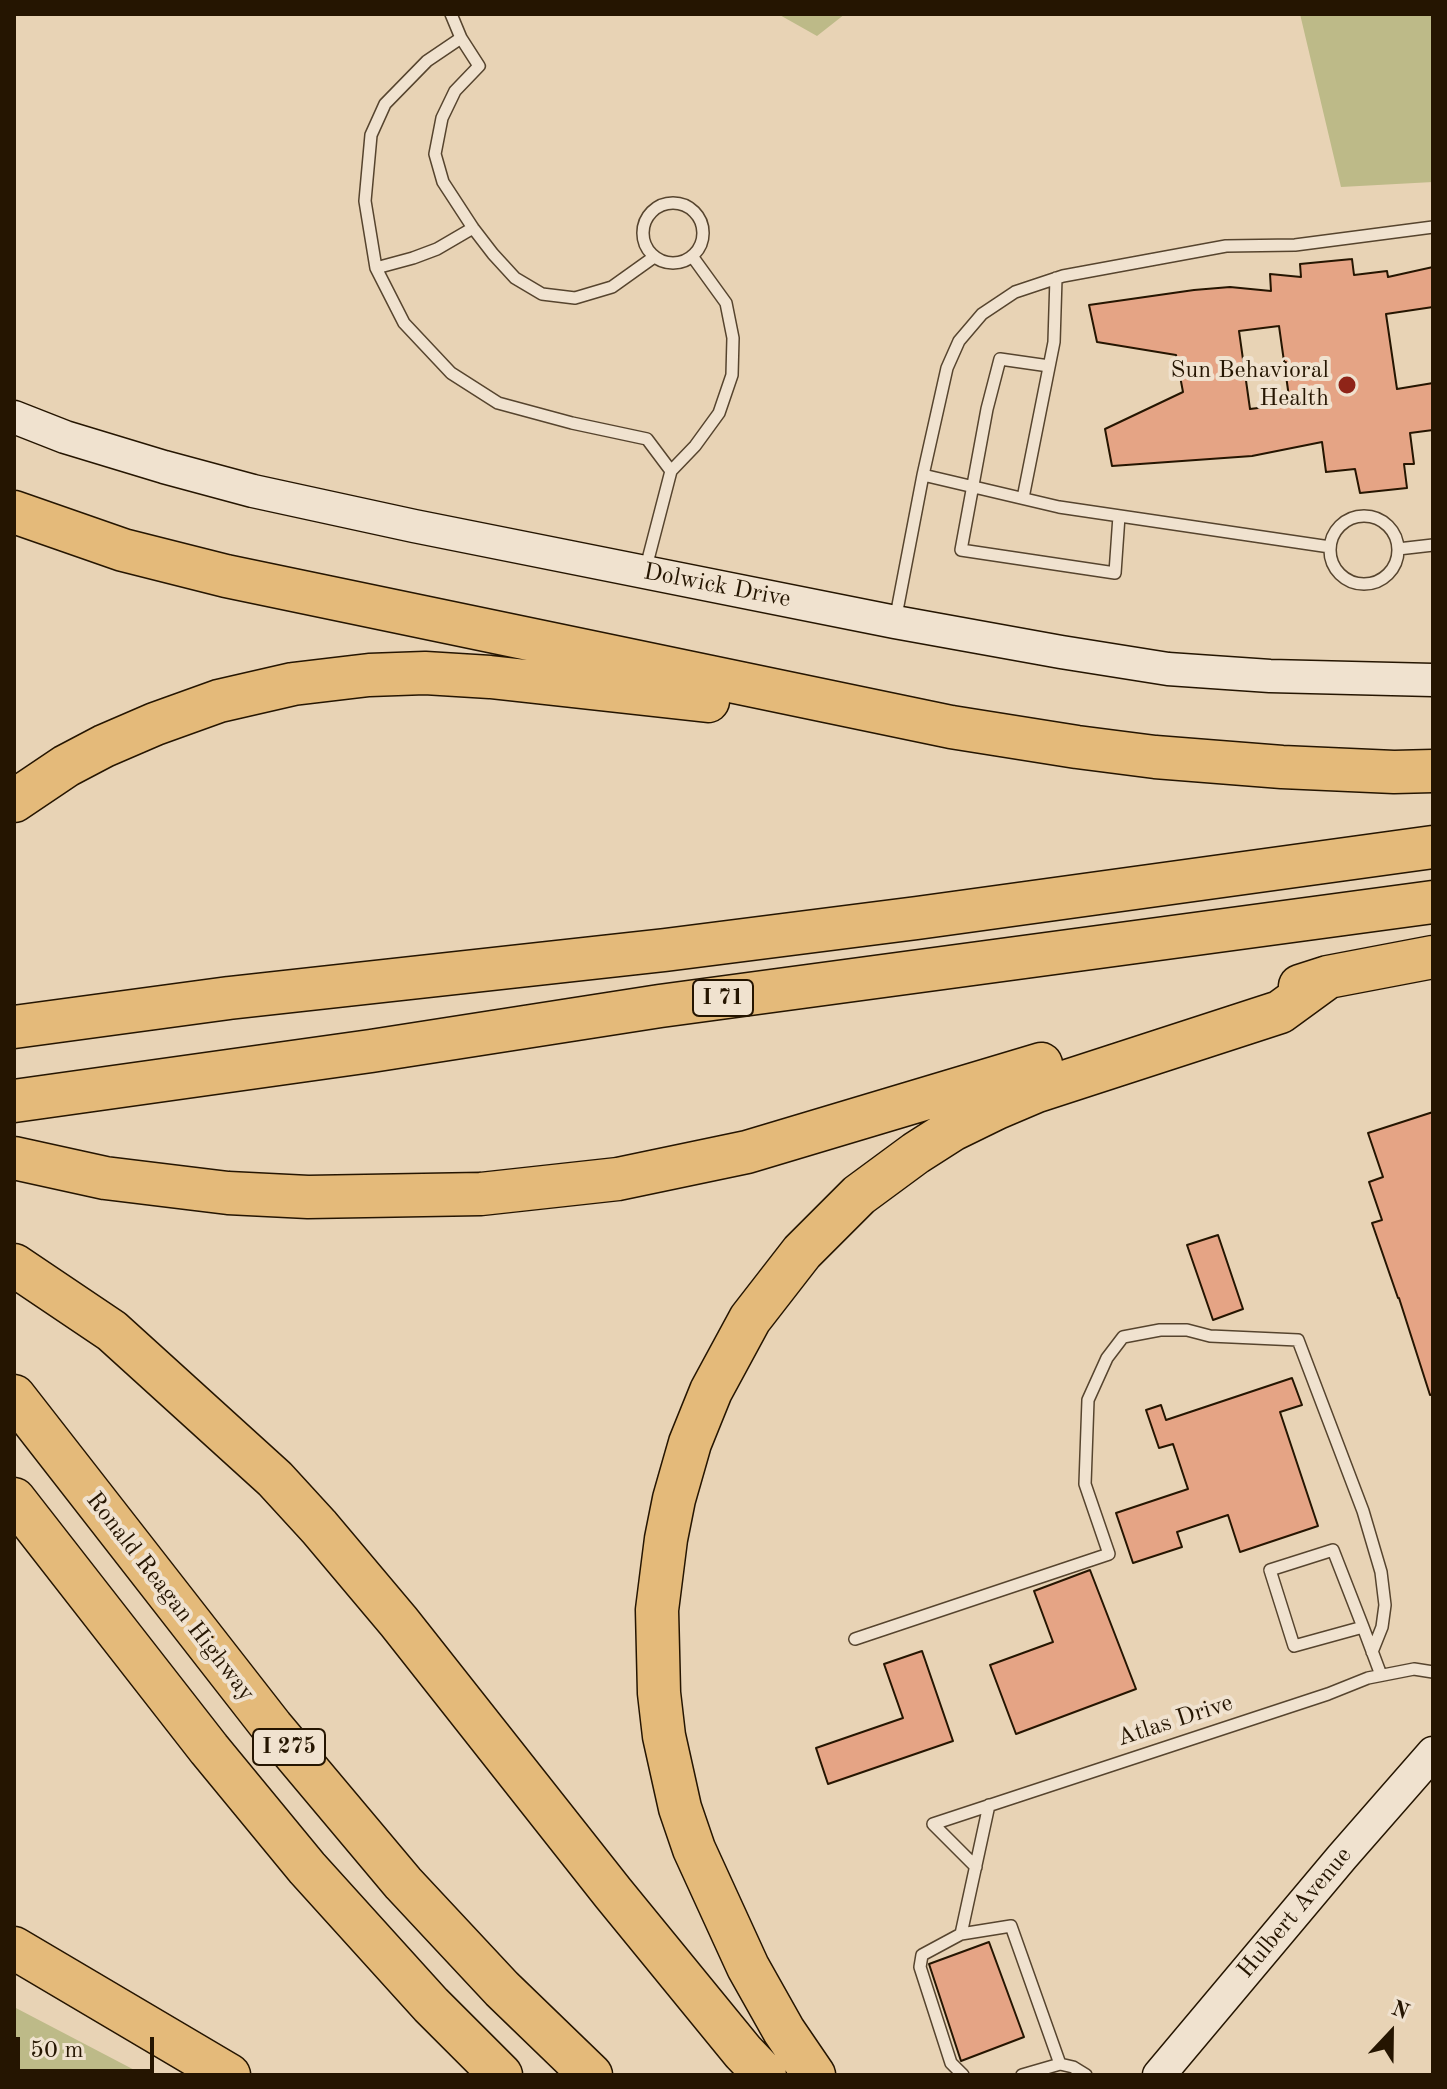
<!DOCTYPE html>
<html>
<head>
<meta charset="utf-8">
<style>
  body { margin:0 }
  #map { position:relative; width:1447px; height:2089px; overflow:hidden; background:#e8d3b5; font-family:"Old Standard TT",serif }
  canvas { display:block }
  .frame { position:absolute; inset:0; border:16px solid #251501; pointer-events:none }
  .north { position:absolute; left:1351px; top:1993px; width:80px; height:80px; -webkit-text-stroke:6px #f0e2cf; paint-order:stroke; rotate:22deg; font-size:22px; font-weight:700; line-height:32px; text-align:center; color:#251501 }
  .north::after { content:''; display:block; margin:auto; width:28px; height:36px; background:#251501; clip-path:polygon(50% 0,100% 100%,50% 72%,0 100%) }
  .scale { position:absolute; left:16px; top:2037px; width:138px; height:36px; box-sizing:border-box; border:4px solid #251501; border-top:0; padding-left:10px; font-size:24px; line-height:28px; white-space:nowrap; color:#251501; -webkit-text-stroke:6px #f0e2cf; paint-order:stroke }
</style>
</head>
<body>
<div id="map">
<canvas width="1447" height="2089"></canvas>
<div class="frame"></div>
<div class="north">N</div>
<div class="scale">50 m</div>
</div>
<script>
const context = document.querySelector('canvas').getContext('2d');
context.lineJoin = 'round';
function paint(path, color) {
  context.fillStyle = color;
  context.fill(path, 'evenodd');
}
function shape(rows) {
  const path = new Path2D();
  for (const r of rows) {
    if (r.length === 3) {
      path.moveTo(r[0] + r[2], r[1]);
      path.arc(r[0], r[1], r[2], 0, 2 * Math.PI);
      continue;
    }
    path.moveTo(r[0], r[1]);
    for (let i = 2; i < r.length; i += 2) path.lineTo(r[i], r[i + 1]);
  }
  return path;
}
function strokePath(path, color, width, dash) {
  context.strokeStyle = color;
  context.lineWidth = width;
  context.lineCap = dash ? 'butt' : 'round';
  context.setLineDash(dash || []);
  context.stroke(path);
}
function write(font, color, halo, rows, align = 'center') {
  context.font = font + ' "Old Standard TT",serif';
  context.lineWidth = 8;
  context.setLineDash([]);
  context.textBaseline = 'middle';
  context.strokeStyle = halo;
  context.fillStyle = color;
  for (const [text, x, y, turn = 0] of rows) {
    context.save();
    context.translate(x, y);
    context.rotate((+turn || 0) * Math.PI / 180);
    context.textAlign = isNaN(turn) ? turn : align;
    if (halo) context.strokeText(text, 0, 0);
    context.fillText(text, 0, 0);
    context.restore();
  }
}
const green = shape([
  [778,14,845,14,817,36],
  [1300,14,1433,14,1433,182,1341,187],
  [14,2007,144,2075,14,2075]
]);
const building = shape([
  [1352,259,1354,275,1387,271,1388,277,1433,267,1433,307,1386,314,1397,389,1433,383,1433,430,1410,433,1414,464,1404,464,1407,488,1360,493,1355,469,1326,472,1322,442,1252,456,1112,466,1105,429,1183,392,1176,355,1097,342,1089,305,1194,290,1230,287,1271,291,1270,274,1301,277,1300,264,1352,259],
  [1279,326,1290,404,1250,409,1239,331,1279,326],
  [1433,1112,1433,1394,1430,1395,1399,1298,1398,1298,1372,1223,1382,1220,1369,1182,1383,1177,1368,1133,1433,1112],
  [1218,1235,1243,1309,1213,1320,1187,1245,1218,1235],
  [1292,1378,1302,1405,1280,1412,1318,1526,1240,1552,1228,1515,1177,1532,1182,1547,1133,1563,1116,1513,1188,1489,1173,1444,1159,1448,1146,1410,1161,1405,1166,1420,1292,1378],
  [1090,1570,1136,1689,1016,1734,990,1665,1053,1642,1034,1591,1090,1570],
  [922,1651,953,1741,828,1784,816,1748,903,1718,884,1664,922,1651],
  [989,1942,1024,2037,961,2061,929,1964,989,1942]
]);
const lane = shape([
  [451,14,461,38,479,66,455,91,442,118,435,154,443,182,473,228,493,254,515,278,542,294,575,298,612,287,654,257],
  [461,38,427,61,385,104,371,135,365,201,376,268,404,323,451,373,498,403,572,423,647,439,671,471],
  [673,233,30],
  [376,268,413,258,437,249,473,228],
  [1049,366,1000,359,987,409,961,550,1115,573,1119,516],
  [923,475,1059,507,1330,547],
  [1023,498,1054,342,1056,278],
  [1364,550,34],
  [1398,549,1433,545],
  [645,571,671,471,695,446,719,413,732,375,733,338,726,303,692,256],
  [895,621,923,475,947,368,959,341,982,314,1015,292,1063,276,1226,246,1295,245,1433,227],
  [1363,1627,1294,1646,1270,1570,1333,1550,1363,1627,1381,1675],
  [855,1639,1109,1554,1085,1484,1088,1400,1107,1358,1123,1337,1160,1330,1187,1330,1210,1336,1298,1340,1363,1511,1381,1572,1385,1605,1382,1627,1372,1652],
  [976,1867,933,1824,1328,1694,1368,1678,1414,1669,1433,1672],
  [961,1934,1011,1926,1060,2064],
  [963,2075,951,2063,920,1967,922,1955,961,1934,989,1805],
  [1022,2075,1060,2064,1073,2067,1086,2075]
]);
const secondary = shape([
  [14,417,65,437,164,467,253,491,414,526,895,622,1061,652,1168,669,1270,676,1433,680],
  [1159,2075,1342,1857,1433,1753]
]);
const highway = shape([
  [14,512,123,550,226,576,951,727,1077,747,1155,757,1282,767,1394,772,1433,771],
  [14,801,66,766,104,746,155,724,219,701,293,684,369,675,425,673,490,677,708,701],
  [1300,986,1328,977,1433,957],
  [14,1027,229,998,665,950,917,918,1433,847],
  [14,1101,371,1051,660,1006,1433,902],
  [14,1158,105,1178,228,1193,308,1197,481,1194,618,1179,747,1152,1041,1064],
  [14,1265,112,1331,275,1479,319,1527,399,1622,613,1893,743,2052,765,2075],
  [14,1396,272,1727,403,1883,502,1989,591,2075],
  [14,1499,209,1749,307,1868,431,2005,501,2075],
  [14,1948,229,2075],
  [814,2075,784,2031,748,1967,694,1849,680,1808,664,1736,659,1693,657,1610,666,1539,674,1499,690,1443,711,1391,750,1319,802,1252,859,1195,916,1153,952,1130,997,1108,1037,1091,1280,1012,1328,977]
]);
const markers = [
  [1347,385,10,"#8f2418"]
];
const shields = [
  [723,998,60],
  [289,1747,72]
];
const shieldNames = [
  ["I 71",723,998],
  ["I 275",289,1747]
];
const poiNames = [
  ["Sun Behavioral",1329,371],
  ["Health",1329,399]
];
const streetNames = [
  ["Dolwick Drive",717,586,11],
  ["Ronald Reagan Highway",170,1597,52],
  ["Atlas Drive",1175,1721,-18],
  ["Hulbert Avenue",1295,1913,-50]
];
paint(green, '#bdba88');
paint(building, '#e5a485');
strokePath(building, '#251501', 2);
strokePath(lane, '#56442e', 14);
strokePath(secondary, '#251501', 35);
strokePath(highway, '#251501', 45);
strokePath(lane, '#f0e2cf', 11);
strokePath(secondary, '#f0e2cf', 32);
strokePath(highway, '#e4ba7a', 42);
for (const [x, y, r, color] of markers) {
  const dot = new Path2D();
  dot.arc(x, y, r, 0, 2 * Math.PI);
  context.fillStyle = color;
  context.fill(dot);
  strokePath(dot, '#f0e2cf', 3);
}
for (const [x, y, w] of shields) {
  const box = new Path2D();
  box.roundRect(x - w / 2, y - 18, w, 36, 6);
  context.fillStyle = '#f0e2cf';
  context.fill(box);
  strokePath(box, '#251501', 2);
}
write('bold 22px', '#251501', null, shieldNames);
write('24px', '#251501', '#f0e2cf', poiNames, 'right');
write('24px', '#251501', '#f0e2cf', streetNames);
</script>
</body>
</html>
